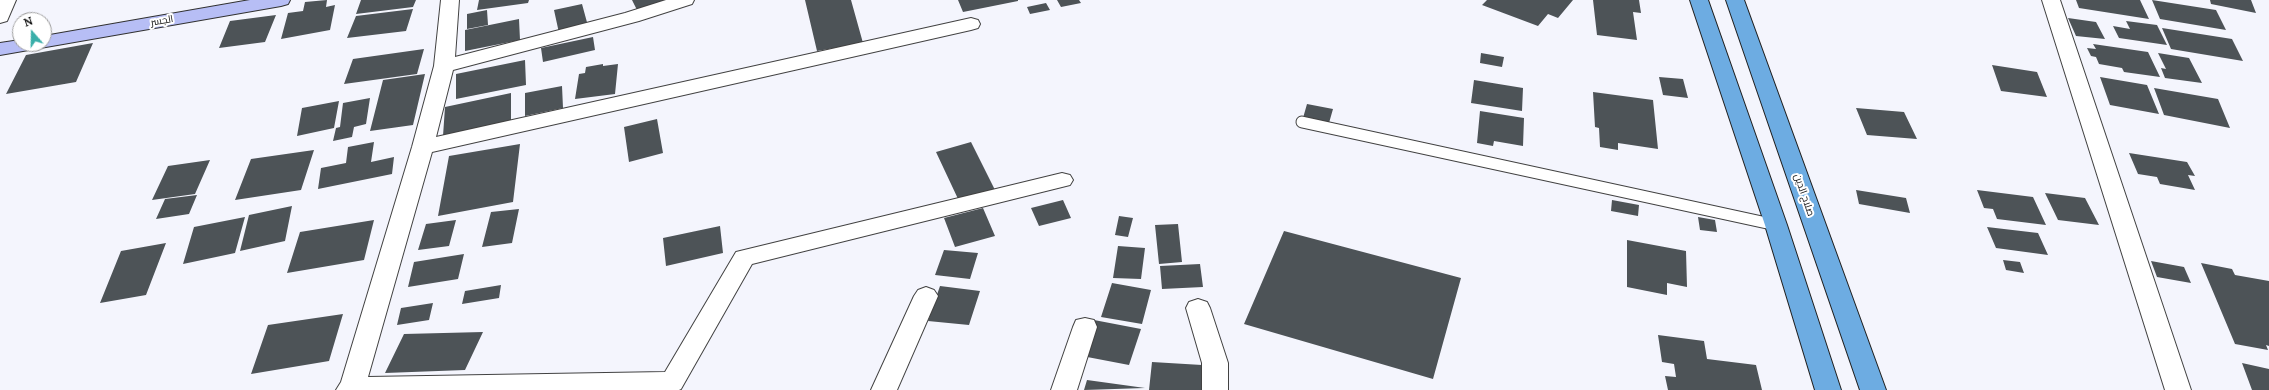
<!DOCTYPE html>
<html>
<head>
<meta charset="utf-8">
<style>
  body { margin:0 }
  #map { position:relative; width:2269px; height:390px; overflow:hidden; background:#f4f5fd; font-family:Lora,serif }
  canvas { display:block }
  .north { position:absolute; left:12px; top:12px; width:40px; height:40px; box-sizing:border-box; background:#fff; border:1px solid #9f9f9f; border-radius:50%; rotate:340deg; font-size:11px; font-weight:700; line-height:16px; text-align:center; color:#0f0f0f }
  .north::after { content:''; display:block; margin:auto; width:14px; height:18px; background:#39aea9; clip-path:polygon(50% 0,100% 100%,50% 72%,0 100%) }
</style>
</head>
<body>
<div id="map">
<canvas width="2269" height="390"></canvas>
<div class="north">N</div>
</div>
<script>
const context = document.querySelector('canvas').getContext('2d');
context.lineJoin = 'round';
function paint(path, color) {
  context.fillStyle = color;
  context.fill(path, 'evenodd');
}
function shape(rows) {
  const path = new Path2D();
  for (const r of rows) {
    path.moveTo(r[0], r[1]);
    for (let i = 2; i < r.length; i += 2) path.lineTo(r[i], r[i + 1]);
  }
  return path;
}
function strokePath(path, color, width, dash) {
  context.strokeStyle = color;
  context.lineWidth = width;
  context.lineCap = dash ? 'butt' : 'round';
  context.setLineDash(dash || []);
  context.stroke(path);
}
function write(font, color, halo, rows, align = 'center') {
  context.font = font + ' Lora,Cairo,serif';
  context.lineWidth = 4;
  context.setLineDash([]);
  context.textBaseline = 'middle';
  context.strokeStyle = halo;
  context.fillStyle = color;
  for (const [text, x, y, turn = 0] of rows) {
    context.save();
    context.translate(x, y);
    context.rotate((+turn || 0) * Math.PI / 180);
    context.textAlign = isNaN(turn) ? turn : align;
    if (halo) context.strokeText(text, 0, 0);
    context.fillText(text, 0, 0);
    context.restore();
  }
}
const building = shape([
  [327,0,326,7,335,5,330,30,281,39,288,13,303,11,305,2],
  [361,0,416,0,413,7,356,14],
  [479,0,529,0,528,3,477,10],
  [632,0,669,0,638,12],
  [805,0,851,0,863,43,817,51],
  [958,0,1018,0,1018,1,963,12],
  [1057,0,1079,0,1081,3,1061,7],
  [1487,0,1573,0,1558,18,1548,14,1538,26,1482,5],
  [1593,0,1639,0,1641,13,1633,12,1637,40,1597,35],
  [2076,0,2140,0,2149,19,2079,8],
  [2152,0,2216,10,2226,30,2160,19],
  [2210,0,2251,0,2256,13,2211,4],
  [1046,3,1050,10,1030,14,1027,7],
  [582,4,588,26,559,33,554,10],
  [413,9,406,31,347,38,356,16],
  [487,10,488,25,467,29,467,14],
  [276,15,265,42,219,48,230,21],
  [2068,18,2096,22,2105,39,2076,36],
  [519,19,520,40,465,51,465,30],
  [2126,21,2157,25,2167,45,2119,38,2113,26,2130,29],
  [2162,28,2232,39,2243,61,2171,49],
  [593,37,595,50,543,62,541,48],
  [93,43,76,82,6,94,26,55],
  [2093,44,2148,52,2160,77,2124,72,2122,68,2099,64,2096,57,2091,56,2087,48,2096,49],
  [424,49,417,74,344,84,353,59],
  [1481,53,1504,57,1502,67,1480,63],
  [2158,53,2189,58,2202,83,2165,78,2161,68,2166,69],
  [525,60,526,85,456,99,456,74],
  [603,64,603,66,618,64,615,94,575,99,579,74,585,73,586,67],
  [1992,65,2037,72,2047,97,2001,91],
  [425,74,413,125,370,131,383,80],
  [1659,77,1683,79,1688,98,1663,95],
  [2100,77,2147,85,2159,114,2110,105],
  [1474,80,1523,88,1522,111,1471,103],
  [562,86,563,108,525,116,525,93],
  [2154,88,2218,99,2230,128,2164,115],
  [1593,92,1653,100,1658,149,1618,143,1618,150,1600,147,1599,128,1595,127],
  [511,93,511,122,443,136,445,107],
  [370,98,366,124,354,127,352,137,333,141,336,128,340,127,343,103],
  [339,101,334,128,297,136,302,108],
  [1307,104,1333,109,1329,123,1303,118],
  [1856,108,1904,112,1917,139,1867,135],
  [1480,111,1524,118,1523,146,1494,141,1493,146,1477,143],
  [657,119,663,153,629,162,624,127],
  [374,142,371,162,394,157,392,174,318,189,321,168,346,163,348,147],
  [971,142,995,190,959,201,936,152],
  [520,144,513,202,438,216,449,156],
  [314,150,301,190,235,200,251,159],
  [2129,153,2187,162,2195,176,2188,175,2195,190,2160,184,2157,177,2138,174],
  [210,160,195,194,152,200,168,166],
  [1856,190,1906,198,1910,213,1859,204],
  [1977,190,2033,197,2046,225,1997,219,1993,209,1984,208],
  [2045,193,2085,198,2099,225,2058,220],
  [197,195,189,214,156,219,165,199],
  [1063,200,1071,218,1039,226,1031,208],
  [1612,200,1639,205,1638,216,1611,211],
  [292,206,285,241,240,251,249,215],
  [983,208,995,236,955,247,944,218],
  [519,209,512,243,482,247,491,212],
  [1119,216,1133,218,1128,237,1115,235],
  [245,217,235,253,183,264,194,227],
  [1698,217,1715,220,1717,232,1700,230],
  [374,220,364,260,287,273,300,232],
  [456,220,449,246,418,250,426,224],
  [1178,224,1182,262,1159,264,1155,225],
  [720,226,723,253,666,266,663,238],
  [1987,227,2038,233,2048,255,1996,248],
  [1284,231,1461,278,1433,379,1244,324],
  [1627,240,1686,251,1687,287,1667,283,1667,295,1627,287],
  [166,243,146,295,100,303,121,251],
  [1118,246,1145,248,1141,279,1113,278],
  [944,250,978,253,970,279,935,275],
  [464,254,458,279,408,287,414,262],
  [2003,260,2020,262,2024,273,2006,270],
  [2151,261,2184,267,2191,283,2157,277],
  [2201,263,2232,269,2235,275,2269,281,2269,346,2266,345,2268,350,2235,344],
  [1200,264,1203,287,1162,289,1160,266],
  [1112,283,1151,290,1142,324,1101,317],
  [501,285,499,298,462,304,465,291],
  [940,286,980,291,969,325,928,321],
  [433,303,429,320,397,325,401,308],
  [343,314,329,361,251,374,268,325],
  [1094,320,1141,329,1129,365,1082,356],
  [483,332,465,370,385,373,404,334],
  [1658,335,1704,341,1707,359,1756,365,1762,390,1668,390,1665,376,1676,377,1674,364,1662,362],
  [1152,362,1202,365,1201,390,1149,390],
  [2242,363,2269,369,2269,390,2252,390],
  [1087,380,1145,388,1084,390]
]);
const lane = shape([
  [1302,122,1776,225]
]);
const street = shape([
  [0,0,16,0,7,21,0,23,0,0],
  [441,0,459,0,455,57,625,13,666,0,694,0,692,4,639,21,453,70,436,137,971,18,978,20,980,24,978,28,971,30,432,152,368,377,665,372,736,252,1062,173,1070,175,1073,180,1070,185,1062,187,752,264,681,389,679,390,336,390,341,382,412,147,434,66,441,0],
  [2042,0,2060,0,2191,390,2165,390,2042,0],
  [926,287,934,290,938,296,897,390,871,390,914,296,918,290,926,287],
  [1198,299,1207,302,1210,308,1228,363,1228,390,1202,390,1202,363,1186,308,1189,302,1198,299],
  [1085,318,1094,320,1097,327,1077,390,1051,390,1073,327,1076,320,1085,318]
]);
const secondary = shape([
  [250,0,290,0,288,4,281,6,0,55,0,43,20,40,20,44,44,44,44,36,250,0]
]);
const highway = shape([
  [1690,0,1708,0,1787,225,1841,390,1815,390,1765,225,1690,0],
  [1726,0,1744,0,1886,390,1860,390,1726,0]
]);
const streetNames = [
  ["الجسر",162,21,-10],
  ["صلاح الدين",1804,195,71]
];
paint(building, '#4d5357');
strokePath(lane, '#424242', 13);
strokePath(street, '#424242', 2);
strokePath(secondary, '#313131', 2);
strokePath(highway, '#202020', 2);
strokePath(lane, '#fff', 11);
paint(street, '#fff');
paint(secondary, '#b7bef5');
paint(highway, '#6dace2');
write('10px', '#0f0f0f', '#fff', streetNames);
</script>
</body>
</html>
